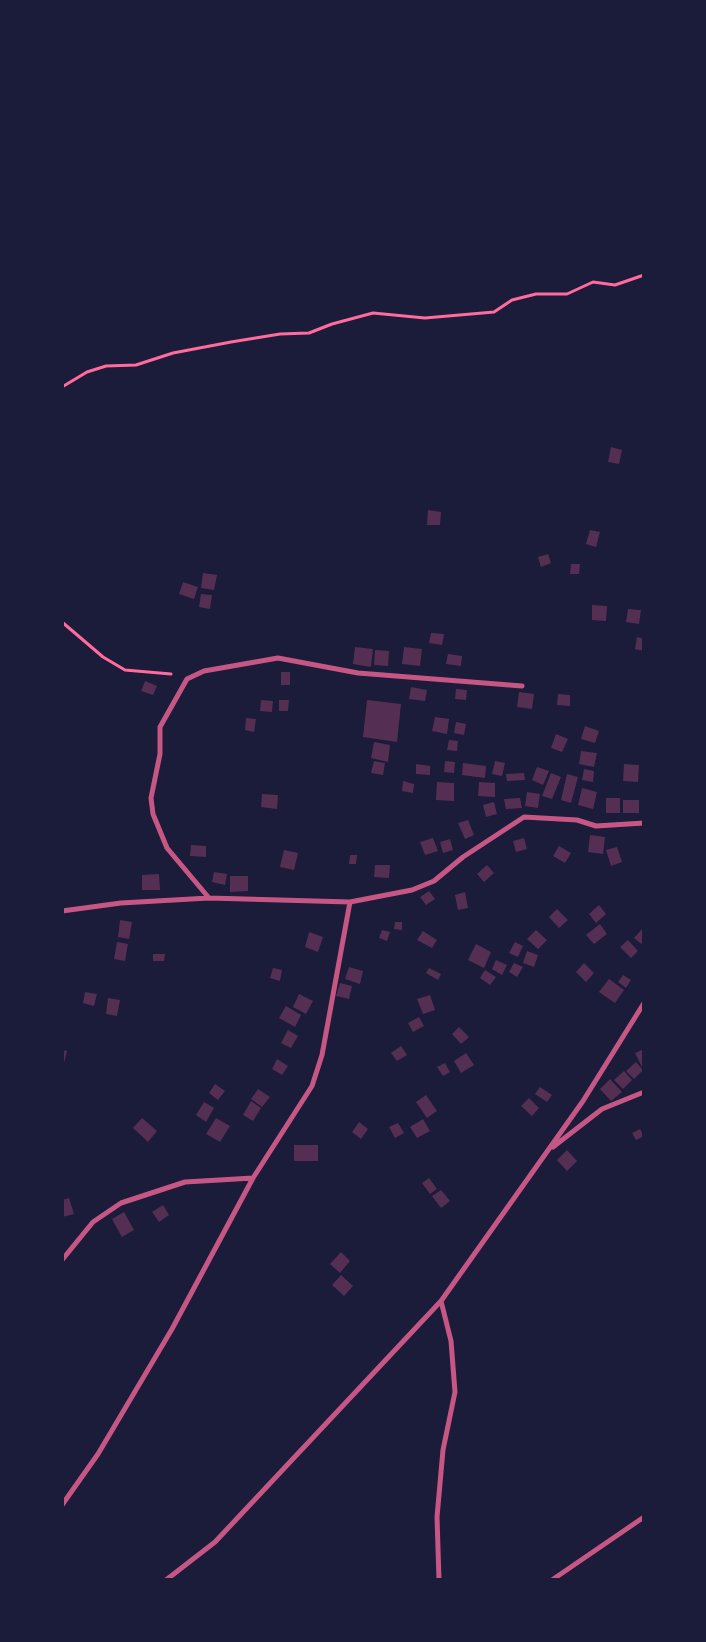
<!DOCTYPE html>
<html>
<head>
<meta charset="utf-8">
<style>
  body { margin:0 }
  #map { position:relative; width:706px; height:1642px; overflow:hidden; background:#1b1b3a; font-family:"Sofia Sans Condensed",sans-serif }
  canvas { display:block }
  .frame { position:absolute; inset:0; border:64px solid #1b1b3a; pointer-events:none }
</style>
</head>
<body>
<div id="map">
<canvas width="706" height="1642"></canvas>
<div class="frame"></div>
</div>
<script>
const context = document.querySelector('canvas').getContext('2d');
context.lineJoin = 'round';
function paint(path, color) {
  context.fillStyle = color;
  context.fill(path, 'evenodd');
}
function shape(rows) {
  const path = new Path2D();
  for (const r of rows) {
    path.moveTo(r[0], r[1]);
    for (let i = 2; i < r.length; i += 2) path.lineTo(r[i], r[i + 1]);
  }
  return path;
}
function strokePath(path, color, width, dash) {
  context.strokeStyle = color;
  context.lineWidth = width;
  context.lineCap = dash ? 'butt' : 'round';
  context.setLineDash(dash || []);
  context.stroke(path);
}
const building = shape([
  [611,447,622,450,619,464,608,462],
  [428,510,441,512,440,525,427,525],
  [590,530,600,532,596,547,586,544],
  [548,554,551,563,541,567,538,557],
  [571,564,580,564,579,574,570,574],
  [203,573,217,575,214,590,201,588],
  [183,582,198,587,194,599,179,594],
  [201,594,212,595,210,609,199,607],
  [592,605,607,606,606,621,592,620],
  [628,609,641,610,639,624,626,622],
  [431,633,444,634,442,645,429,643],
  [637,637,644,639,644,651,635,649],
  [355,647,373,649,371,667,353,664],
  [404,647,422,649,420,666,402,664],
  [375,650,389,651,388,666,374,665],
  [448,654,462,656,461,666,446,664],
  [281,672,290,672,290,685,281,685],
  [145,681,157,686,153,695,141,691],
  [411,687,427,690,425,701,409,699],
  [456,689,467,690,466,700,455,699],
  [519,692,534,694,532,709,517,707],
  [558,694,570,695,570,706,557,705],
  [261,700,273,701,272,712,260,711],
  [279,700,289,700,288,711,279,711],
  [367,700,401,704,397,742,363,737],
  [435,717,449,719,447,734,432,731],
  [246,718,256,719,254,732,245,730],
  [456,722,466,724,464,735,454,733],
  [585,726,599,731,595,743,581,739],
  [556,734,568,739,562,752,551,748],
  [449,740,458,741,457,751,447,750],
  [374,742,390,745,388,762,371,758],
  [581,751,597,753,594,767,579,764],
  [374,761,385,763,383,775,371,773],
  [445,761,455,762,454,773,444,772],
  [495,761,505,763,502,776,492,774],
  [463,763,486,766,485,778,462,775],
  [416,764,430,766,430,775,416,774],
  [624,764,639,765,638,782,623,781],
  [537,767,549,771,543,785,532,780],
  [584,769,594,771,593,782,582,780],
  [524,773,525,780,507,781,506,774],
  [551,773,561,777,552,799,542,796],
  [567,774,578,777,571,803,561,800],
  [403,781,414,784,413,793,402,791],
  [437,782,454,783,454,801,436,800],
  [479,782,495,783,495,797,478,796],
  [582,788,597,792,593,809,578,805],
  [527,792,540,794,538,808,525,806],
  [262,794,278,795,277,809,261,807],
  [520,798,522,808,506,809,504,799],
  [606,798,620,798,620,813,606,813],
  [623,800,639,800,639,813,623,813],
  [494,802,497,814,486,817,483,805],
  [468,820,474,835,465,839,458,823],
  [590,835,605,837,603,854,588,852],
  [433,838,438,851,425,855,420,842],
  [524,838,527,849,516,852,513,841],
  [450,839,453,850,443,853,440,842],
  [191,845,206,846,206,857,190,856],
  [559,846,571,853,565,863,553,856],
  [617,847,622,862,611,866,606,850],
  [284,850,298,853,294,870,280,867],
  [350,855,357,855,356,864,349,864],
  [375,865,390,865,389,878,374,877],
  [487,865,494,873,484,882,477,874],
  [214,872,227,874,225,885,212,882],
  [159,874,160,890,142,890,142,875],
  [230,876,248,876,248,891,230,892],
  [429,891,435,899,426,905,420,897],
  [465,892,468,908,458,910,455,895],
  [599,905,606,914,596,923,589,914],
  [557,909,568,920,559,928,549,917],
  [120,920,132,922,129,939,118,937],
  [395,922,402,922,402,930,394,929],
  [600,924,607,934,594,944,586,935],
  [644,927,644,946,634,938],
  [382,930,390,932,387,941,379,938],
  [536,930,547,940,538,949,527,939],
  [423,931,437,940,432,948,417,940],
  [309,932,323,937,318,952,305,947],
  [628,940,638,951,631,958,620,947],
  [117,942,128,944,125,961,114,959],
  [515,942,523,946,518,957,509,953],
  [476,944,491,952,484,968,468,960],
  [527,951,538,955,534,967,523,963],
  [153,954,165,954,164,961,153,961],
  [496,960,507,965,502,975,492,969],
  [514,963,523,967,517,977,509,972],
  [584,963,594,973,586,982,576,972],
  [349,967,363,971,360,984,345,979],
  [273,968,282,970,280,981,270,978],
  [429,968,441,974,438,980,426,973],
  [485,970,496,977,490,985,480,978],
  [623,975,631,980,626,988,618,982],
  [609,979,624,990,615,1003,599,992],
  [340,983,352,986,349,999,336,996],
  [85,992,97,994,94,1006,83,1003],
  [299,994,313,1001,306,1014,293,1007],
  [430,995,435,1010,423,1014,417,999],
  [108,998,120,1000,117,1016,106,1014],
  [286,1006,301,1015,295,1027,279,1018],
  [419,1017,424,1026,413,1032,408,1023],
  [459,1027,469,1037,461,1044,452,1034],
  [288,1030,298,1036,291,1048,281,1043],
  [401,1046,407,1055,397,1061,391,1053],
  [644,1049,644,1066,642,1067,635,1053],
  [62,1050,67,1051,64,1063,62,1063],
  [466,1053,474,1065,461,1073,454,1061],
  [277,1059,288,1066,282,1075,272,1069],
  [636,1062,643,1070,634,1079,626,1071],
  [445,1063,450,1072,443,1076,437,1067],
  [624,1071,632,1080,623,1089,614,1080],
  [610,1079,622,1092,611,1101,600,1089],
  [215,1084,225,1091,218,1100,209,1093],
  [540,1087,552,1095,547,1102,535,1094],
  [258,1089,270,1097,262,1107,251,1099],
  [426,1095,437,1111,427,1118,416,1102],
  [529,1098,539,1108,532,1116,521,1106],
  [251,1101,261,1108,253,1121,243,1115],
  [204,1102,214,1108,206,1122,196,1115],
  [142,1118,157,1131,148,1142,133,1128],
  [216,1118,230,1126,220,1142,206,1134],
  [423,1119,430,1131,417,1138,410,1127],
  [359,1122,368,1129,361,1139,352,1132],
  [398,1123,404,1133,395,1138,389,1127],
  [640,1129,644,1136,636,1140,632,1133],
  [294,1145,318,1145,318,1161,294,1161],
  [567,1150,577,1161,567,1171,557,1160],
  [429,1178,437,1189,430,1194,422,1183],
  [441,1190,450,1201,441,1208,432,1196],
  [69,1198,74,1214,62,1217,62,1200],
  [163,1205,169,1215,159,1222,152,1212],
  [124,1212,134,1230,122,1237,112,1219],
  [341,1252,350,1261,340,1273,330,1264],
  [341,1275,353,1286,344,1296,332,1285]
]);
const path = shape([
  [62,387,87,372,106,366,136,365,173,353,231,342,280,334,309,333,332,324,373,313,425,318,494,312,512,300,536,294,567,294,593,282,615,285,644,275],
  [62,622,103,657,125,670,171,674]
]);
const minor = shape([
  [209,898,167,848,153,814,151,798,160,754,160,727,187,679,204,671,278,658,358,673,522,686],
  [62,911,121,903,209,898,350,902,412,890,434,881,463,857,524,817,577,820,596,826,644,823],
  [553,1147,602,1109,644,1092],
  [62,1260,93,1222,121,1203,185,1182,253,1178],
  [62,1505,98,1454,172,1329,253,1178,312,1086,322,1055,350,902],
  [166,1580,215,1542,441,1301,583,1101,644,1003],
  [439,1580,437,1517,443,1450,455,1392,451,1341,441,1301],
  [552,1580,644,1517]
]);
paint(building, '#542f53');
strokePath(path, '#ff6b9d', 3);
strokePath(minor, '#c65784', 5);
</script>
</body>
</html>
